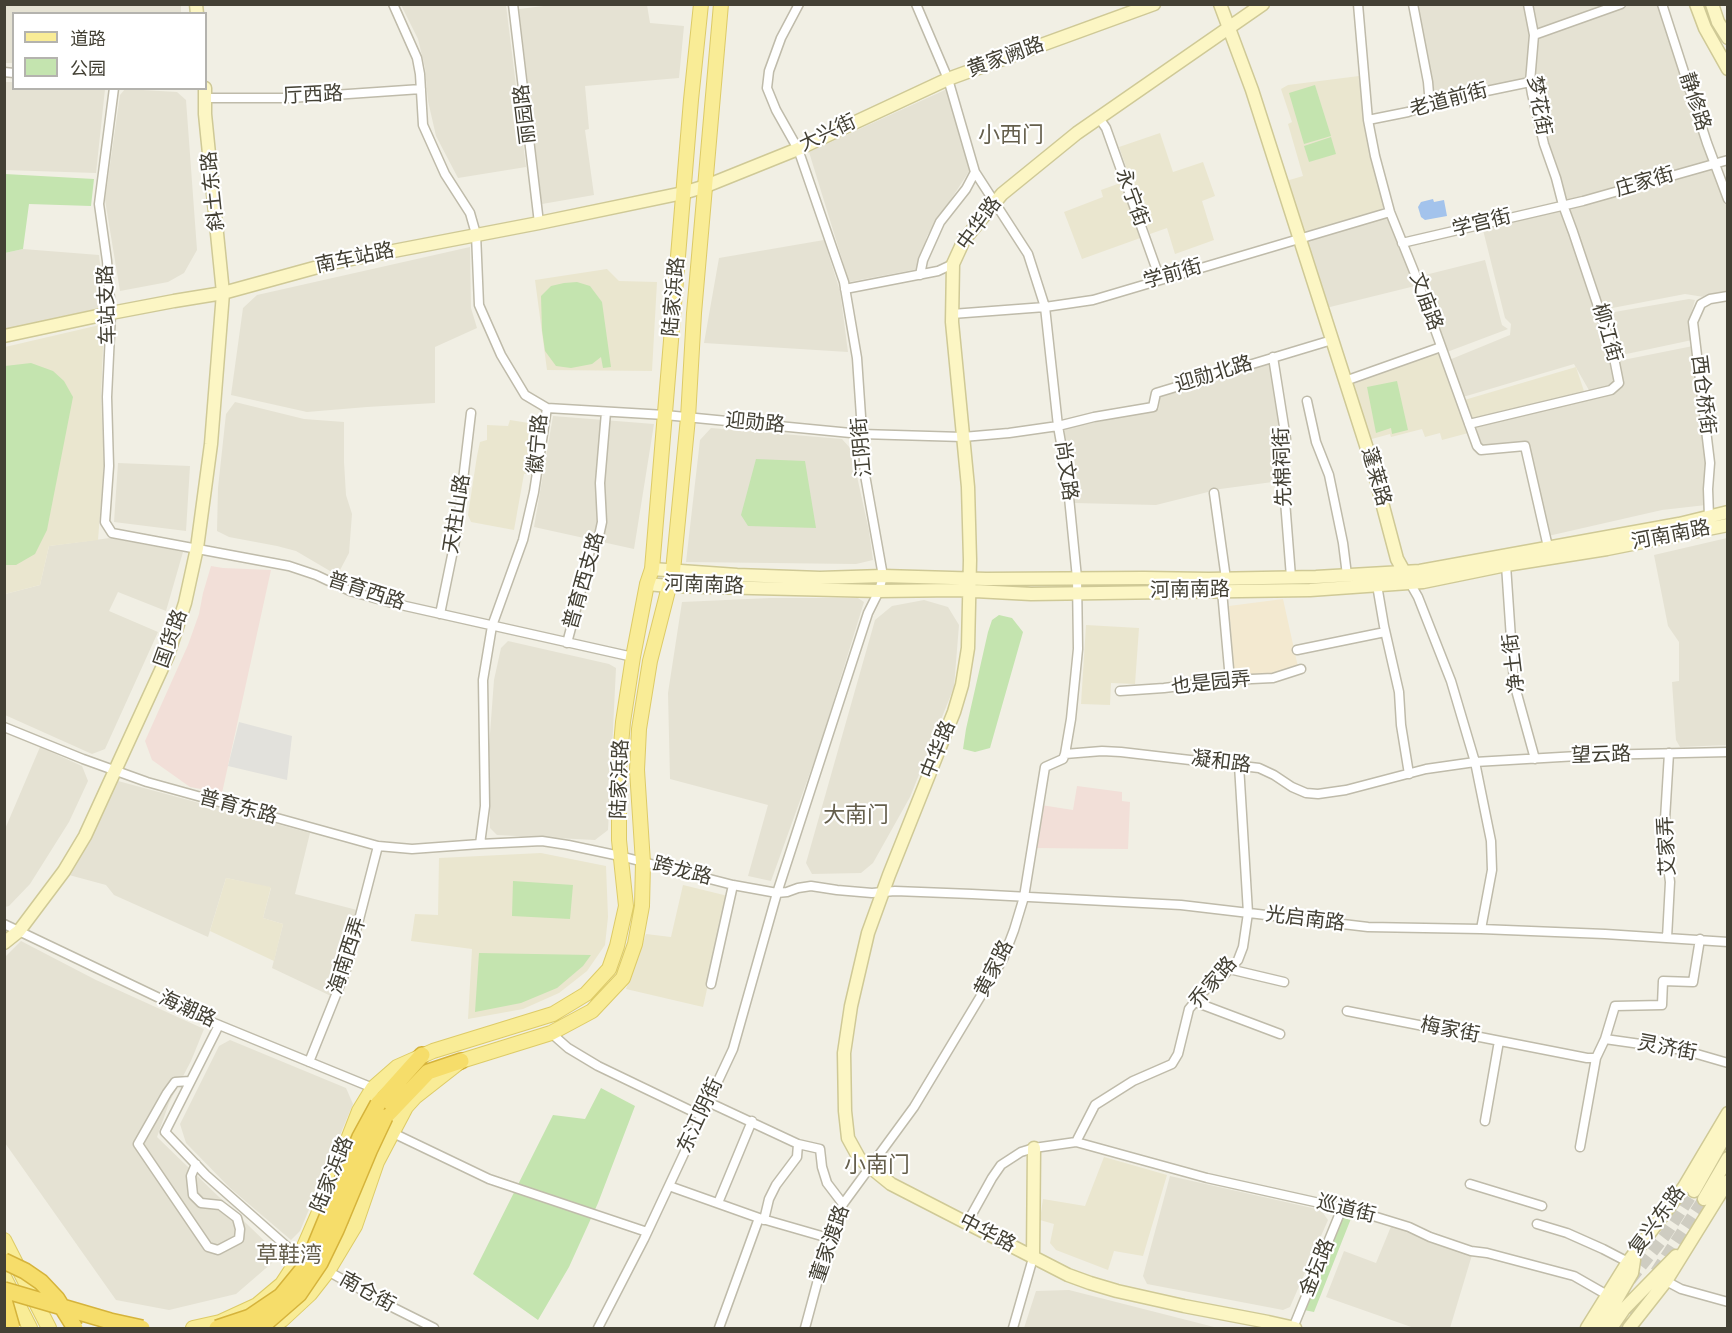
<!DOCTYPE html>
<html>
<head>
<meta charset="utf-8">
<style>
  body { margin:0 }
  #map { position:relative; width:1732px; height:1333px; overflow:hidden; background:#f1efe4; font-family:"Sofia Sans Condensed","Noto Sans SC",sans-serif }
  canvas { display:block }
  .frame { position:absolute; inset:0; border:6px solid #434034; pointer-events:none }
  .legend { position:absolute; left:12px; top:12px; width:195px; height:78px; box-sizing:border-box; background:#fff; border:2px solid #b4b3ae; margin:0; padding:8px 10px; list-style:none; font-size:18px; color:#434034 }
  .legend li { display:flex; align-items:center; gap:12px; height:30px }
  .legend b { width:30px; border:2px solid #b4b3ae }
</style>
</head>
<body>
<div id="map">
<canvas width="1732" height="1333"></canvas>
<div class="frame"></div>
<ul class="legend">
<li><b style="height:8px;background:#f9ec96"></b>道路</li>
<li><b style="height:16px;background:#c4e4af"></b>公园</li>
</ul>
</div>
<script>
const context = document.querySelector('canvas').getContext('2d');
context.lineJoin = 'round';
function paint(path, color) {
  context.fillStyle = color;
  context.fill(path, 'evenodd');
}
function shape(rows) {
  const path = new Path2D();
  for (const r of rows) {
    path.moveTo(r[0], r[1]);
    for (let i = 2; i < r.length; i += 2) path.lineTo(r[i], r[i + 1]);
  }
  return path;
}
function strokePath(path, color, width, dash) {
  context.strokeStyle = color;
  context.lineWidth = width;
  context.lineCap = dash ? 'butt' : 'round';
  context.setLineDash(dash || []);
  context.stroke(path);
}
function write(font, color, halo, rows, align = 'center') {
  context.font = font + ' "Sofia Sans Condensed","Noto Sans SC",sans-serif';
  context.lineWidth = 4.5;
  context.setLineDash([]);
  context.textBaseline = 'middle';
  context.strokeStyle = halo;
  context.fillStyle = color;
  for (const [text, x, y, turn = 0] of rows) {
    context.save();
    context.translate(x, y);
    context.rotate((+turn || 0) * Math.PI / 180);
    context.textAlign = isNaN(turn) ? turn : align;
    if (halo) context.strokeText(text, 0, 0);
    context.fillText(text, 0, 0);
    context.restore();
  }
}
const residential = shape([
  [5,4,181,5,181,13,14,14,13,63,5,63],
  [1531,4,1611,5,1536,30],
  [401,5,506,5,526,167,458,178,436,136,428,101,425,68,418,39],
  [552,5,647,5,650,23,684,26,679,78,585,86,589,129,585,130,594,195,542,204,519,9],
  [1416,5,1525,5,1532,34,1527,77,1522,81,1433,101],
  [1629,5,1659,5,1711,162,1616,190,1565,202,1539,115,1533,85,1537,36],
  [5,82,13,82,14,88,105,89,96,173,5,170],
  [125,89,177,92,186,100,197,250,184,273,168,282,120,291,105,200,120,95],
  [947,89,970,170,927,236,918,269,849,282,809,152],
  [1712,165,1727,205,1727,295,1704,297,1685,294,1602,310,1567,206],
  [1562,209,1609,348,1616,380,1613,385,1590,392,1574,364,1463,397,1449,360,1510,335,1511,324,1505,318,1482,226],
  [1388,215,1415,286,1326,308,1305,241],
  [824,240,840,291,848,352,704,343,719,258],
  [470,247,471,308,477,328,435,347,435,403,367,407,307,412,231,395,243,308,257,295],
  [23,249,99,255,105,307,5,329,5,253],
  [1485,260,1502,325,1508,329,1447,352,1421,276],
  [1689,299,1695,300,1690,317,1692,340,1617,356,1603,314],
  [1693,346,1707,462,1706,505,1662,510,1548,536,1522,450,1483,454,1475,424,1616,390,1618,361],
  [1270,362,1281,436,1277,448,1280,481,1220,489,1156,505,1075,503,1064,429,1159,409,1160,396],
  [235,402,304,419,344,422,344,462,346,495,352,514,349,553,339,572,330,571,296,551,277,546,229,537,217,531,218,488,226,414],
  [553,416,654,424,634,549,534,527],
  [711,428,842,439,851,449,869,531,873,560,856,564,686,562,700,440],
  [118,463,190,466,186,531,114,522],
  [110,538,183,552,166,611,118,592,109,611,158,632,105,749,92,754,5,715,5,594,40,585,49,546],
  [1727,538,1727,745,1680,747,1676,740,1672,682,1679,681,1679,642,1668,626,1654,555],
  [770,598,858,598,864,602,820,745,771,881,748,876,768,805,670,779,668,693,682,602],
  [924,600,948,607,959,625,954,687,910,797,873,863,861,873,812,874,806,863,875,620,892,606],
  [508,641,609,664,616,668,608,830,595,840,497,835,490,828,489,747,494,680,501,648],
  [40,747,82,766,88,781,69,822,30,884,9,906,5,907,5,829],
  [118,781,310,833,295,894,357,910,342,968,331,996,272,968,283,924,263,918,271,888,226,878,208,937,114,895,106,885,69,875,88,843],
  [21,941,96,980,204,1029,191,1061,169,1103,157,1137,280,1256,236,1294,169,1310,116,1300,5,1143,4,958],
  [230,1040,346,1088,353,1104,300,1231,291,1240,230,1188,186,1143,180,1124,219,1046],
  [1170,1176,1321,1210,1328,1220,1290,1307,1283,1310,1147,1284,1143,1276],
  [1392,1224,1472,1255,1450,1328,1414,1328,1326,1297,1344,1251,1376,1263],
  [1069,1290,1218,1328,1024,1328,1036,1291]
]);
const commercial = shape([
  [1283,599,1298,667,1273,675,1234,676,1229,606]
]);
const education = shape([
  [1359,76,1364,117,1385,205,1381,210,1303,234,1286,181,1303,176,1288,124,1292,122,1281,89,1288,85],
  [1160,133,1173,172,1203,162,1215,196,1202,201,1214,240,1175,254,1167,228,1150,234,1119,147],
  [1123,182,1143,237,1082,259,1064,212,1103,197,1101,190],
  [607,269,619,281,657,282,652,371,547,370,535,280],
  [104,324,101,397,104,464,98,540,49,546,40,585,5,594,5,347],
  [1440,349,1461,401,1576,367,1585,394,1470,424,1472,432,1442,440,1440,433,1425,437,1422,429,1391,437,1390,434,1368,440,1351,383],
  [510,420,535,424,529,474,524,474,514,530,471,522,468,515,477,456,480,442,487,440,487,425,508,426],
  [1086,625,1139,628,1135,684,1111,683,1110,705,1081,704],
  [541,853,606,866,608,917,605,945,587,971,559,993,523,1009,468,1019,472,949,411,941,415,914,438,915,439,858],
  [226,878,271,887,263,918,283,924,274,961,210,931],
  [683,885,728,896,703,1007,626,989,646,934,671,937],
  [1104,1157,1167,1175,1143,1256,1114,1251,1108,1270,1056,1250,1050,1243,1054,1224,1040,1220,1043,1199,1085,1206]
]);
const medical = shape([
  [211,566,223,568,271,570,222,793,190,787,152,760,145,741,188,645,199,614,203,593],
  [1077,786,1122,792,1122,801,1130,802,1128,849,1035,848,1041,805,1073,810]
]);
const green = shape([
  [1315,85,1331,136,1304,144,1289,93],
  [1331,137,1336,154,1309,162,1304,146],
  [5,174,94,179,91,206,29,204,23,249,5,253],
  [577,282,590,286,602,302,611,367,603,368,601,357,592,364,571,368,556,366,545,351,542,330,541,296,551,286,564,283],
  [31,363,53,371,64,381,73,397,47,530,35,554,16,565,5,565,5,366],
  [1397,381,1408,430,1392,434,1391,428,1376,433,1367,387],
  [756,459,805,461,816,528,748,526,741,515],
  [999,615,1012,618,1023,632,990,748,975,752,963,749,966,729,988,632,992,620],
  [513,881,573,885,570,919,512,916],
  [479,953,591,955,583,966,557,988,521,1003,475,1012],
  [601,1088,635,1106,598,1203,569,1267,538,1320,473,1274,553,1115,585,1119],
  [1344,1213,1352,1216,1314,1312,1304,1310]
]);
const parking = shape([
  [239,722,292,736,287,780,228,766]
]);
const water = shape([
  [1433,199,1434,202,1444,200,1447,216,1425,220,1421,217,1418,207,1421,202]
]);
const secondaryTunnel = shape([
  [1656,1272,1704,1199],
  [1630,1280,1664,1237,1694,1191],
  [1619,1328,1640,1297]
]);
const street = shape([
  [393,4,417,58,420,74,423,125,445,174,470,213,476,234,479,305,501,355,525,395,547,408,534,492,523,540,492,626,483,680,485,806,480,844],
  [513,4,539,223],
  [1358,4,1368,120,1375,156,1390,212,1415,274,1477,446,1481,450,1525,446,1548,547],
  [1413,4,1428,82,1430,106],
  [1662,4,1707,143,1728,199],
  [1534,35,1621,4],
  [4,72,14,73],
  [114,88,99,204,107,261,111,313,107,397,109,466,105,522,112,533,289,566,316,575,350,591,392,603,633,657],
  [205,98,290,98,421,89],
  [1099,118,1106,128,1160,279],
  [1368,120,1408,112,1448,99,1530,82],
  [1402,243,1583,201,1728,160],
  [920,275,923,260,940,222,966,189,975,172],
  [845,289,938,271,953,264],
  [952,314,1045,307,1093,300,1390,212],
  [1273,357,1286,439,1281,450,1291,577],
  [1345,381,1441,347],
  [1307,401,1316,442,1329,475,1343,543,1347,575],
  [547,408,665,415,861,434,963,437,1009,433,1058,426,1094,417,1153,407,1156,393,1332,340],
  [1469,424,1611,390,1619,383,1612,348,1573,232,1563,205,1556,178,1544,144,1532,94,1530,82,1534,35,1528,4],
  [1214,493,1226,579],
  [1709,517,1708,489,1710,463,1693,322,1701,304,1710,299,1728,296],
  [1506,565,1514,683,1535,759],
  [1410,583,1418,597,1451,681,1475,762,1491,841,1492,870,1481,929],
  [1377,585,1384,626,1399,692,1401,725,1409,774],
  [1222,591,1230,680],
  [440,614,457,531,471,413],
  [567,643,584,579,590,550,599,536,602,522,600,483,606,412],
  [1297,650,1385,632],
  [1120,691,1164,688,1230,680,1273,678,1301,669],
  [4,727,83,759,147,782,378,846,412,849,480,844,542,841,568,845,620,856,733,885,777,893,787,892,798,888,811,886,837,890,872,893,895,891,972,894,1181,905,1368,927,1481,929,1605,934,1728,942],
  [1065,754,1102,751,1121,752,1259,768,1274,775,1292,787,1306,793,1318,794,1346,790,1426,769,1475,762,1595,755,1728,752],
  [4,924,197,1016,373,1088],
  [1667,938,1670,882,1664,836,1669,753],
  [1229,969,1284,982],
  [711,984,733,885],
  [1195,1002,1280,1034],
  [1347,1011,1587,1058,1596,1058],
  [219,1025,165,1132,206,1175,301,1259],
  [551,1033,568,1048,598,1066,702,1116],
  [1605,1039,1683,1050,1728,1063],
  [309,1062,346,970,378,846],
  [190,1081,175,1082,167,1093,138,1144,208,1247,218,1250,239,1239,240,1229,237,1218,220,1205,201,1203,193,1195,191,1176,196,1164],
  [708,1102,798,1144,820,1149,822,1167,827,1183,843,1204],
  [1485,1121,1499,1041],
  [393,1133,489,1179,647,1232],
  [1076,1142,1207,1178,1360,1212,1409,1227,1430,1237,1471,1251,1487,1253,1574,1276,1609,1296],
  [1580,1147,1596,1058,1605,1039,1615,1006,1662,1005,1663,981,1693,982,1700,939],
  [1470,1184,1542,1206],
  [669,1186,759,1218,832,1239],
  [718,1203,752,1121],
  [764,1220,769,1199,776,1185,797,1157,798,1144],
  [967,1223,992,1178,1001,1165,1021,1152,1034,1148,1076,1142,1095,1105,1133,1081,1172,1064,1178,1054,1189,1009,1203,992,1223,976,1238,960,1243,947,1248,913,1239,765],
  [1537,1224,1567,1233,1603,1249,1628,1262],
  [324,1269,394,1308,434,1328],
  [1666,1281,1681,1289,1728,1302],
  [598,1328,644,1239,733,1049,777,893,868,613,879,591,883,576,865,475,857,358,844,282,798,149,776,110,767,88,769,71,781,38,799,4],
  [719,1328,759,1218],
  [805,1328,823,1261,843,1204,914,1107,1003,959,1014,930,1024,897,1045,767,1063,759,1065,754,1071,719,1078,649,1077,578,1067,477,1058,426,1045,307,1028,254,975,172,948,79,916,4],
  [1013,1328,1033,1258],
  [1293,1328,1342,1208]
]);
const secondary = shape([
  [196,4,197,14],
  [1220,4,1252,90,1371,461,1397,559,1407,577],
  [1263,4,1077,133,1002,194,964,240,953,264,952,322,968,487,970,560,968,648,962,685,954,712,889,875,868,933,851,1006,844,1053,845,1111,848,1138,859,1158,891,1184,1068,1275,1090,1283,1117,1291,1184,1306,1268,1322,1295,1328],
  [1696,4,1705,28,1728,69],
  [1712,4,1718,22,1728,38],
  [4,336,111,313,174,301,223,293,336,262,539,223,683,193,706,186,798,149,948,79,1154,4],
  [652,569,737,575,820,578,883,576,986,579,1144,578,1209,579,1316,577,1420,571,1679,524,1728,512],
  [647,584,669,586,879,591,956,590,1031,594,1310,590,1423,582,1506,565,1607,549,1728,525],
  [4,943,19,931,64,871,85,836,168,655,185,603,197,548,211,444,223,293,205,114,205,88],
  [1694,1191,1728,1131],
  [1704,1199,1728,1158],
  [1033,1258,1034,1148],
  [1587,1328,1628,1262,1684,1187,1728,1113],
  [1600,1328,1632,1273,1634,1260],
  [1611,1328,1624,1309,1676,1256],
  [1629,1328,1666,1281,1728,1181]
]);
const primary = shape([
  [4,1240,49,1328],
  [4,1277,30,1328],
  [193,1328,220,1322,257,1305,282,1284,299,1258,326,1196,359,1111,373,1088,397,1067,433,1051,553,1014,586,994,609,969,617,946,626,906,619,840,619,768,623,722,633,657,647,584,652,569,691,100,701,4],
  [270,1328,282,1320,310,1294,328,1271,355,1226,377,1162,406,1107,415,1097,461,1061,551,1033,592,1011,623,978,635,944,642,906,643,863,637,770,639,729,650,661,673,571,688,418,694,313,721,4]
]);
const highway = shape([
  [378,1104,422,1055],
  [385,1117,428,1072,461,1061]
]);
const highwayBridge = shape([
  [4,1261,25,1271,41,1282,57,1299,75,1328],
  [4,1290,110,1321,142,1328],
  [4,1300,12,1328],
  [217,1328,250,1317,281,1296,308,1263,360,1137,378,1104],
  [250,1328,268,1321,299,1294,320,1263,336,1230,369,1151,385,1117]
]);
const streetNames = [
  ["黄家阙路",1006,58,-20],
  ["厅西路",313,96,-3],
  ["老道前街",1449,101,-15],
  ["静修路",1694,102,72],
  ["梦花街",1538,106,80],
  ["丽园路",526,114,-97],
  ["大兴街",828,134,-25],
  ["庄家街",1645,183,-16],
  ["斜土东路",214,191,-96],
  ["永宁街",1131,198,70],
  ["中华路",980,224,-54],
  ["学宫街",1482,224,-14],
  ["南车站路",355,259,-12],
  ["学前街",1173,275,-16],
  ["陆家浜路",675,297,-85],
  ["文庙路",1425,302,70],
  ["车站支路",108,305,-92],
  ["柳江街",1606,333,74],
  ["迎勋北路",1214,375,-17],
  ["西仓桥街",1702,395,83],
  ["迎勋路",755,424,5],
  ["徽宁路",539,444,-85],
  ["江阴街",863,447,-95],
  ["先棉祠街",1284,467,-92],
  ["尚文路",1065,471,82],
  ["蓬莱路",1375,477,74],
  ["天柱山路",458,514,-81],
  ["河南南路",1671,536,-11],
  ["普育西支路",585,581,-74],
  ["河南南路",704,586,2],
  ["河南南路",1190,591,-1],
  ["普育西路",366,592,18],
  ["国货路",172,639,-70],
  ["净土街",1515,663,-97],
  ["也是园弄",1211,684,-6],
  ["中华路",939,750,-68],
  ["望云路",1601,756,-2],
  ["凝和路",1221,763,7],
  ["陆家浜路",621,779,-88],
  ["普育东路",238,808,15],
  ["艾家弄",1668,846,-93],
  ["跨龙路",682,872,14],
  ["光启南路",1305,920,7],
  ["海南西弄",348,956,-72],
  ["黄家路",995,969,-63],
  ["乔家路",1214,983,-49],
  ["海潮路",187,1010,24],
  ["梅家街",1450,1031,11],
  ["灵济街",1667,1049,11],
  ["东江阴街",701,1116,-65],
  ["陆家浜路",333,1175,-68],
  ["巡道街",1346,1210,14],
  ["复兴东路",1658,1221,-54],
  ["中华路",987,1234,27],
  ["董家渡路",831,1244,-71],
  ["金坛路",1318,1268,-68],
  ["南仓街",367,1293,29]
];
const quarterNames = [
  ["小西门",1011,136],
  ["大南门",856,816],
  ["小南门",877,1166],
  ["草鞋湾",289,1256]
];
paint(residential, '#e5e2d3');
paint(commercial, '#f3e9d0');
paint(education, '#eae6cf');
paint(medical, '#f2dfd8');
paint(green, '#c4e4af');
paint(parking, '#e2e1dc');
paint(water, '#a3c3ec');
strokePath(secondaryTunnel, '#ceccc1', 12, [12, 6]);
strokePath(street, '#bfbbaa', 11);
strokePath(secondary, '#cfc996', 15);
strokePath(primary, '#ddcb67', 16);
strokePath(highway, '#d5b33b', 18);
strokePath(street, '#fff', 8);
strokePath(secondary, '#fcf6c4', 12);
strokePath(primary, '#f9ec96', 14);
strokePath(highway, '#f6dd6a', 15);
strokePath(highwayBridge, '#d5b33b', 18, []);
strokePath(highwayBridge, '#f6dd6a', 15);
write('20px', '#434034', '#fff', streetNames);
write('22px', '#655f4c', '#fff', quarterNames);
</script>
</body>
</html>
